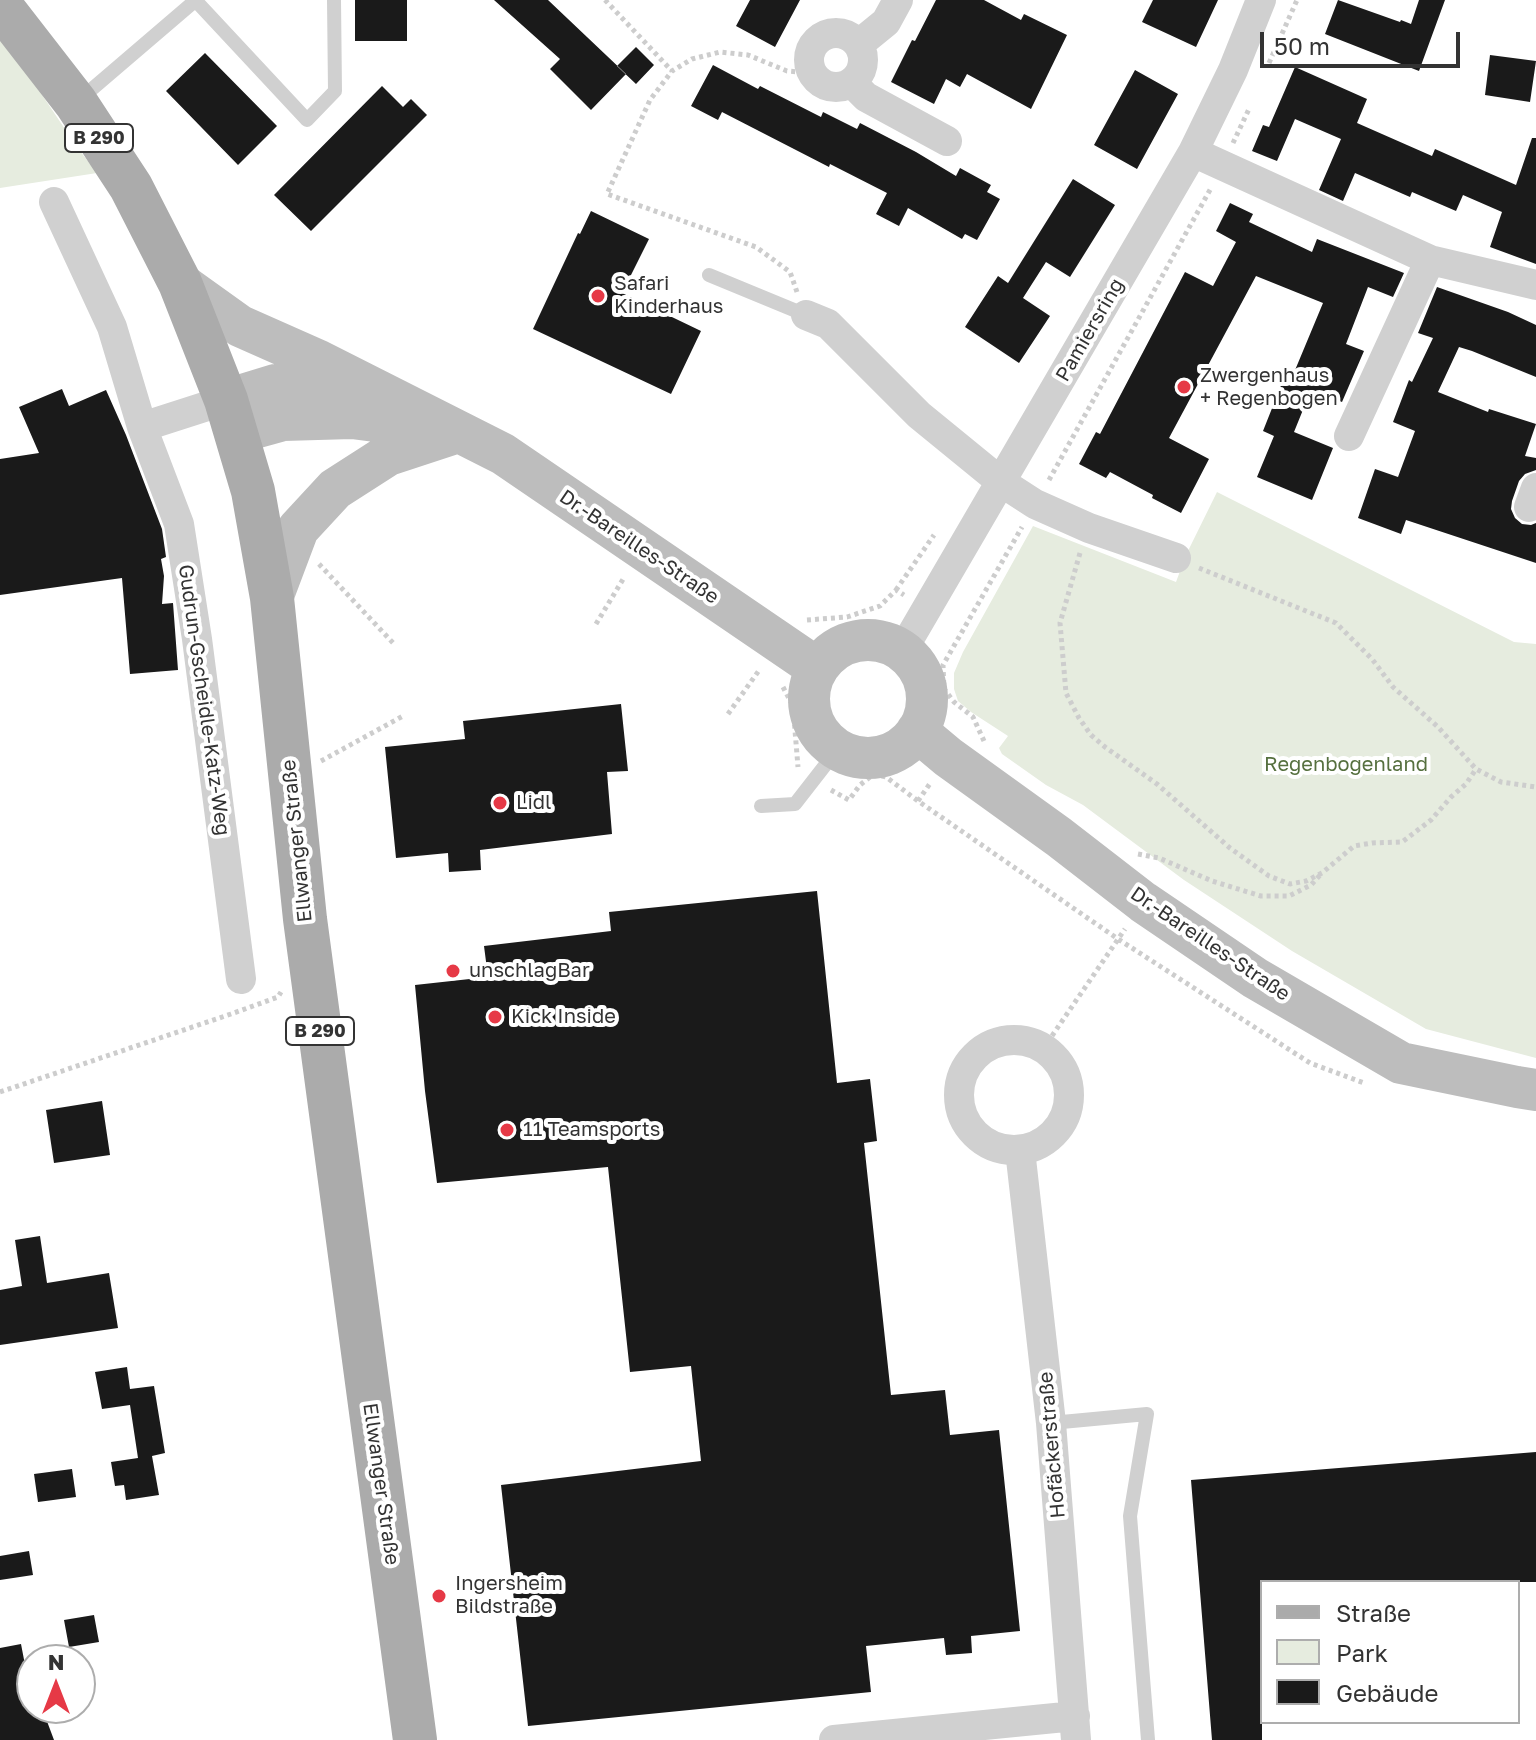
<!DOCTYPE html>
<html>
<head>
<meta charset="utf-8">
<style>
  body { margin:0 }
  #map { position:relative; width:1536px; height:1740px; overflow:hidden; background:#fff; font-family:"Golos Text",sans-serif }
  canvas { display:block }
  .legend { position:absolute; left:1260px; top:1580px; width:260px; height:144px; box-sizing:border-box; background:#fff; border:2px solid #adadad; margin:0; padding:10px 14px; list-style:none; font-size:24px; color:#333 }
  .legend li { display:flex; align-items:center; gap:16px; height:40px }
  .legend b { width:40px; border:2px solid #adadad }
  .north { position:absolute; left:16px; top:1644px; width:80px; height:80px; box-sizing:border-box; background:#fff; border:2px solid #adadad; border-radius:50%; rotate:0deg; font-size:22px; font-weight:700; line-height:32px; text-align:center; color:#333 }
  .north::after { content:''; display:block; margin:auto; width:28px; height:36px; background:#e63946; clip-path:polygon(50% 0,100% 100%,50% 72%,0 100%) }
  .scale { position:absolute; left:1260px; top:32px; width:200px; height:36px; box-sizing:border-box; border:4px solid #333; border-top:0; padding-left:10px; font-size:24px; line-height:28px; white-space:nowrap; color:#333; -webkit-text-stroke:6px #fff; paint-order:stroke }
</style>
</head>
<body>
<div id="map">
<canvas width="1536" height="1740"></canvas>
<ul class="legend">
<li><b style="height:10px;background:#ababab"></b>Straße</li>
<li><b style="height:22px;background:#e6ecdf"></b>Park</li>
<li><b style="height:22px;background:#1a1a1a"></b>Gebäude</li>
</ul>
<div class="north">N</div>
<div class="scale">50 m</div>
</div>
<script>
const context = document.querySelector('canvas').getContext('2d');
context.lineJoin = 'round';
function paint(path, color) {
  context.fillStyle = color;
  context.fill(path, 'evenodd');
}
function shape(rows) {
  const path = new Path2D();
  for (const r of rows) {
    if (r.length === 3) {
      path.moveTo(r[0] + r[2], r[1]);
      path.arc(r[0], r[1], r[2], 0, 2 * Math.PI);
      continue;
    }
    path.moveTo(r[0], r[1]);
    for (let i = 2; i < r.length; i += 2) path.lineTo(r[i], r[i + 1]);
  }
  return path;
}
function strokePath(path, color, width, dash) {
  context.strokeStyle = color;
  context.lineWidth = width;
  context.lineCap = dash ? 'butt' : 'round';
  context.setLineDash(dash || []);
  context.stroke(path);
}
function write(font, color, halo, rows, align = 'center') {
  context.font = font + ' "Golos Text",sans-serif';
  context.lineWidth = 8;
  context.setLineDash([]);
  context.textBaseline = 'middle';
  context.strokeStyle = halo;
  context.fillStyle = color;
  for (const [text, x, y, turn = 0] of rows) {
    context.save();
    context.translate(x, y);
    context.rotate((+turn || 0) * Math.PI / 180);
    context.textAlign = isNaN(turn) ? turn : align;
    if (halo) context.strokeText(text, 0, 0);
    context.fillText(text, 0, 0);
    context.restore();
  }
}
const green = shape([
  [0,38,18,59,77,147,97,173,0,188],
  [1217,492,1514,642,1536,644,1536,1058,1426,1029,1292,951,1184,880,1083,805,1046,785,1002,754,999,748,1008,736,971,712,958,701,954,689,954,673,963,652,1033,526,1176,582,1186,555]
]);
const building = shape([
  [355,0,407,0,407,41,355,41],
  [494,0,548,0,626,74,591,110,550,69,560,59],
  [750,0,800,0,775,47,736,26],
  [936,0,984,0,1021,20,1024,14,1067,35,1031,109,967,74,960,87,946,79,934,104,891,82,912,40,915,41],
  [1153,0,1218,0,1196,47,1142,22],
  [1338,0,1400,22,1401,20,1411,24,1419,0,1445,0,1419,71,1325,34],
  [636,47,654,65,636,84,617,66],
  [205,53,277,126,238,165,166,91],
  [1490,55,1536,61,1530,102,1485,95],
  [713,65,758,89,760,86,821,117,823,112,857,129,860,123,916,152,956,176,960,168,991,185,987,192,1000,199,977,240,965,234,962,239,908,208,899,226,876,214,887,193,830,164,829,167,722,112,718,120,691,106],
  [1295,67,1367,99,1357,123,1432,156,1435,149,1516,185,1532,138,1536,138,1536,264,1490,247,1502,212,1463,195,1456,211,1412,192,1410,197,1355,173,1343,201,1319,190,1341,139,1295,119,1277,161,1252,151,1263,125,1269,127],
  [1135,70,1178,94,1137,169,1094,145],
  [382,86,403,107,411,99,427,115,311,231,274,195],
  [1073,179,1115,205,1070,277,1046,262,1023,298,1050,316,1019,363,965,327,998,276,1008,283],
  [1230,203,1253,214,1249,222,1312,252,1317,239,1404,273,1393,297,1368,287,1346,344,1364,351,1342,402,1311,390,1294,432,1333,448,1312,500,1257,477,1274,436,1263,431,1286,373,1293,375,1323,303,1256,276,1169,438,1209,459,1181,513,1152,498,1153,495,1110,472,1106,478,1079,464,1096,432,1100,434,1185,272,1213,286,1236,242,1216,231],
  [591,211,649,239,622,293,701,331,671,394,533,329,578,233,580,234],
  [1437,287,1508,312,1536,325,1536,377,1472,351,1459,347,1438,392,1488,412,1489,409,1536,424,1525,456,1536,458,1536,470,1525,474,1519,481,1512,501,1511,509,1515,518,1522,524,1531,525,1536,523,1536,563,1406,520,1401,534,1358,518,1375,469,1398,477,1415,431,1393,422,1409,380,1412,382,1433,338,1418,333],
  [62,389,69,406,106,390,126,435,162,529,166,557,161,559,164,576,162,604,173,603,178,670,130,674,122,578,0,595,0,459,39,453,19,407],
  [621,704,628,771,607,772,612,834,480,850,481,870,449,872,448,853,396,858,385,747,465,739,463,721],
  [817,891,837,1083,870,1079,877,1141,864,1143,891,1395,945,1390,950,1435,999,1430,1020,1631,971,1636,972,1653,946,1655,944,1638,866,1646,871,1692,528,1726,501,1485,701,1461,691,1366,630,1372,608,1167,437,1183,425,1091,415,985,488,977,484,946,611,931,609,912],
  [102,1101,110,1155,54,1163,46,1110],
  [40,1236,47,1283,109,1273,118,1328,0,1345,0,1290,22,1286,15,1240],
  [127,1367,130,1389,154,1386,165,1453,152,1456,159,1495,126,1500,124,1485,115,1486,111,1462,138,1458,130,1405,102,1409,95,1372],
  [1536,1452,1536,1582,1262,1582,1262,1740,1212,1740,1191,1480],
  [72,1469,76,1497,38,1502,34,1474],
  [29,1551,33,1575,0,1580,0,1556],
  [94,1615,99,1642,69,1647,64,1620],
  [21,1644,26,1670,32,1668,32,1708,42,1708,54,1740,0,1740,0,1648]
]);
const path = shape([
  [605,0,672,71],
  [1269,63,1297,0],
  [1233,143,1249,109],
  [797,292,790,272,756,247,607,194,650,100,672,71,692,59,720,52,748,55,787,71,812,73],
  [1049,480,1211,188],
  [1080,553,1060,623,1066,693,1079,718,1091,735,1105,747,1157,784,1230,848,1269,876,1290,884,1306,881,1322,873,1354,846,1372,843,1402,842,1431,820,1451,797,1466,784,1476,769],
  [319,564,395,645],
  [1199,568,1336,623,1372,659,1393,687,1438,727,1476,769,1501,782,1536,787],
  [896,590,934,535],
  [807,620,847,617,880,606,896,590,904,595],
  [596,624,625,576],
  [783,687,793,706,798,767],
  [728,714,760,669],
  [984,741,973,717,954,702,944,689,943,665,1022,527],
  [321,761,403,716],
  [831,790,849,800,860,785,870,777,877,775,886,777,918,801,1118,939,1310,1063,1364,1083],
  [918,801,931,782],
  [1138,854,1159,858,1212,881,1261,896,1289,896,1311,885,1322,873],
  [1043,1049,1125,929],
  [0,1092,231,1014,278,997,281,992]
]);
const lane = shape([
  [196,1,307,120,335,91,334,0],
  [78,101,196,0],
  [709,275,806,315],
  [761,806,795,804,837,750],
  [1051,1423,1147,1414,1130,1516,1148,1740]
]);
const street = shape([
  [836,60,27],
  [859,44,886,22,898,0],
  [852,83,866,97,947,141],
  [1193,152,1430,260,1536,285],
  [54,202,112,327,142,427,179,524,197,639,241,979],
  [806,315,828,324,919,415,1001,482,1035,504,1089,528,1176,558],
  [142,427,226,400],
  [1349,436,1430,260],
  [1529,507,1536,488],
  [902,651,1193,152,1233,70,1261,0],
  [1014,1095,55],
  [1020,1150,1051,1423,1076,1740],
  [834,1740,1075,1716]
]);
const secondary = shape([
  [180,283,240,326,319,361,503,454,817,668],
  [226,400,275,385,340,385,354,389],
  [236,433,283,420,352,418,429,428],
  [272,598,298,529,335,489,388,455,458,432],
  [868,699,59],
  [917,731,948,757,1059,837,1143,902,1255,978,1401,1063,1517,1087,1536,1090]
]);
const primary = shape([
  [0,5,76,103,131,187,180,283,226,400,253,491,272,598,305,919,415,1740]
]);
const markers = [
  [598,296,8,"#e63946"],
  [1184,387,8,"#e63946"],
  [500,803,8,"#e63946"],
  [453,971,8,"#e63946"],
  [495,1017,8,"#e63946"],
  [507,1130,8,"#e63946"],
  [439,1596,8,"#e63946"]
];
const shields = [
  [99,138,68],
  [320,1031,68]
];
const shieldNames = [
  ["B 290",99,138],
  ["B 290",320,1031]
];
const poiNames = [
  ["Safari",614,284],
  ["Kinderhaus",614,307],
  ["Zwergenhaus",1200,376],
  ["+ Regenbogen",1200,399],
  ["Lidl",516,803],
  ["unschlagBar",469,971],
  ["Kick Inside",511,1017],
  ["11 Teamsports",523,1130],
  ["Ingersheim",455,1584],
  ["Bildstraße",455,1607]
];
const streetNames = [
  ["Pamiersring",1090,330,-60],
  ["Dr.-Bareilles-Straße",639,547,34],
  ["Gudrun-Gscheidle-Katz-Weg",204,700,82],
  ["Ellwanger Straße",297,841,-96],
  ["Dr.-Bareilles-Straße",1210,944,34],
  ["Hofäckerstraße",1052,1445,-95],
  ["Ellwanger Straße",381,1484,82]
];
const parkNames = [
  ["Regenbogenland",1346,765]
];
paint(green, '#e6ecdf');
paint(building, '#1a1a1a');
strokePath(path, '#cdcdcd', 5, [4, 4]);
strokePath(lane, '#d0d0d0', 14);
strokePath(street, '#d0d0d0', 30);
strokePath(secondary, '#bdbdbd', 42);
strokePath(primary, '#ababab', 44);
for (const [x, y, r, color] of markers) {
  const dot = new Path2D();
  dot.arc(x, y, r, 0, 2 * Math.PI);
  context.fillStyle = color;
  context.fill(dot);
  strokePath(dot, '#fff', 3);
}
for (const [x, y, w] of shields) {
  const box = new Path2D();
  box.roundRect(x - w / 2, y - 14, w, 28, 6);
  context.fillStyle = '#fff';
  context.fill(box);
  strokePath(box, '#333', 2);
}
write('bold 18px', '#333', null, shieldNames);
write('20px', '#333', '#fff', poiNames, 'left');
write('20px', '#333', '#fff', streetNames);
write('20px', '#56703f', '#fff', parkNames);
</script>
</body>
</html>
